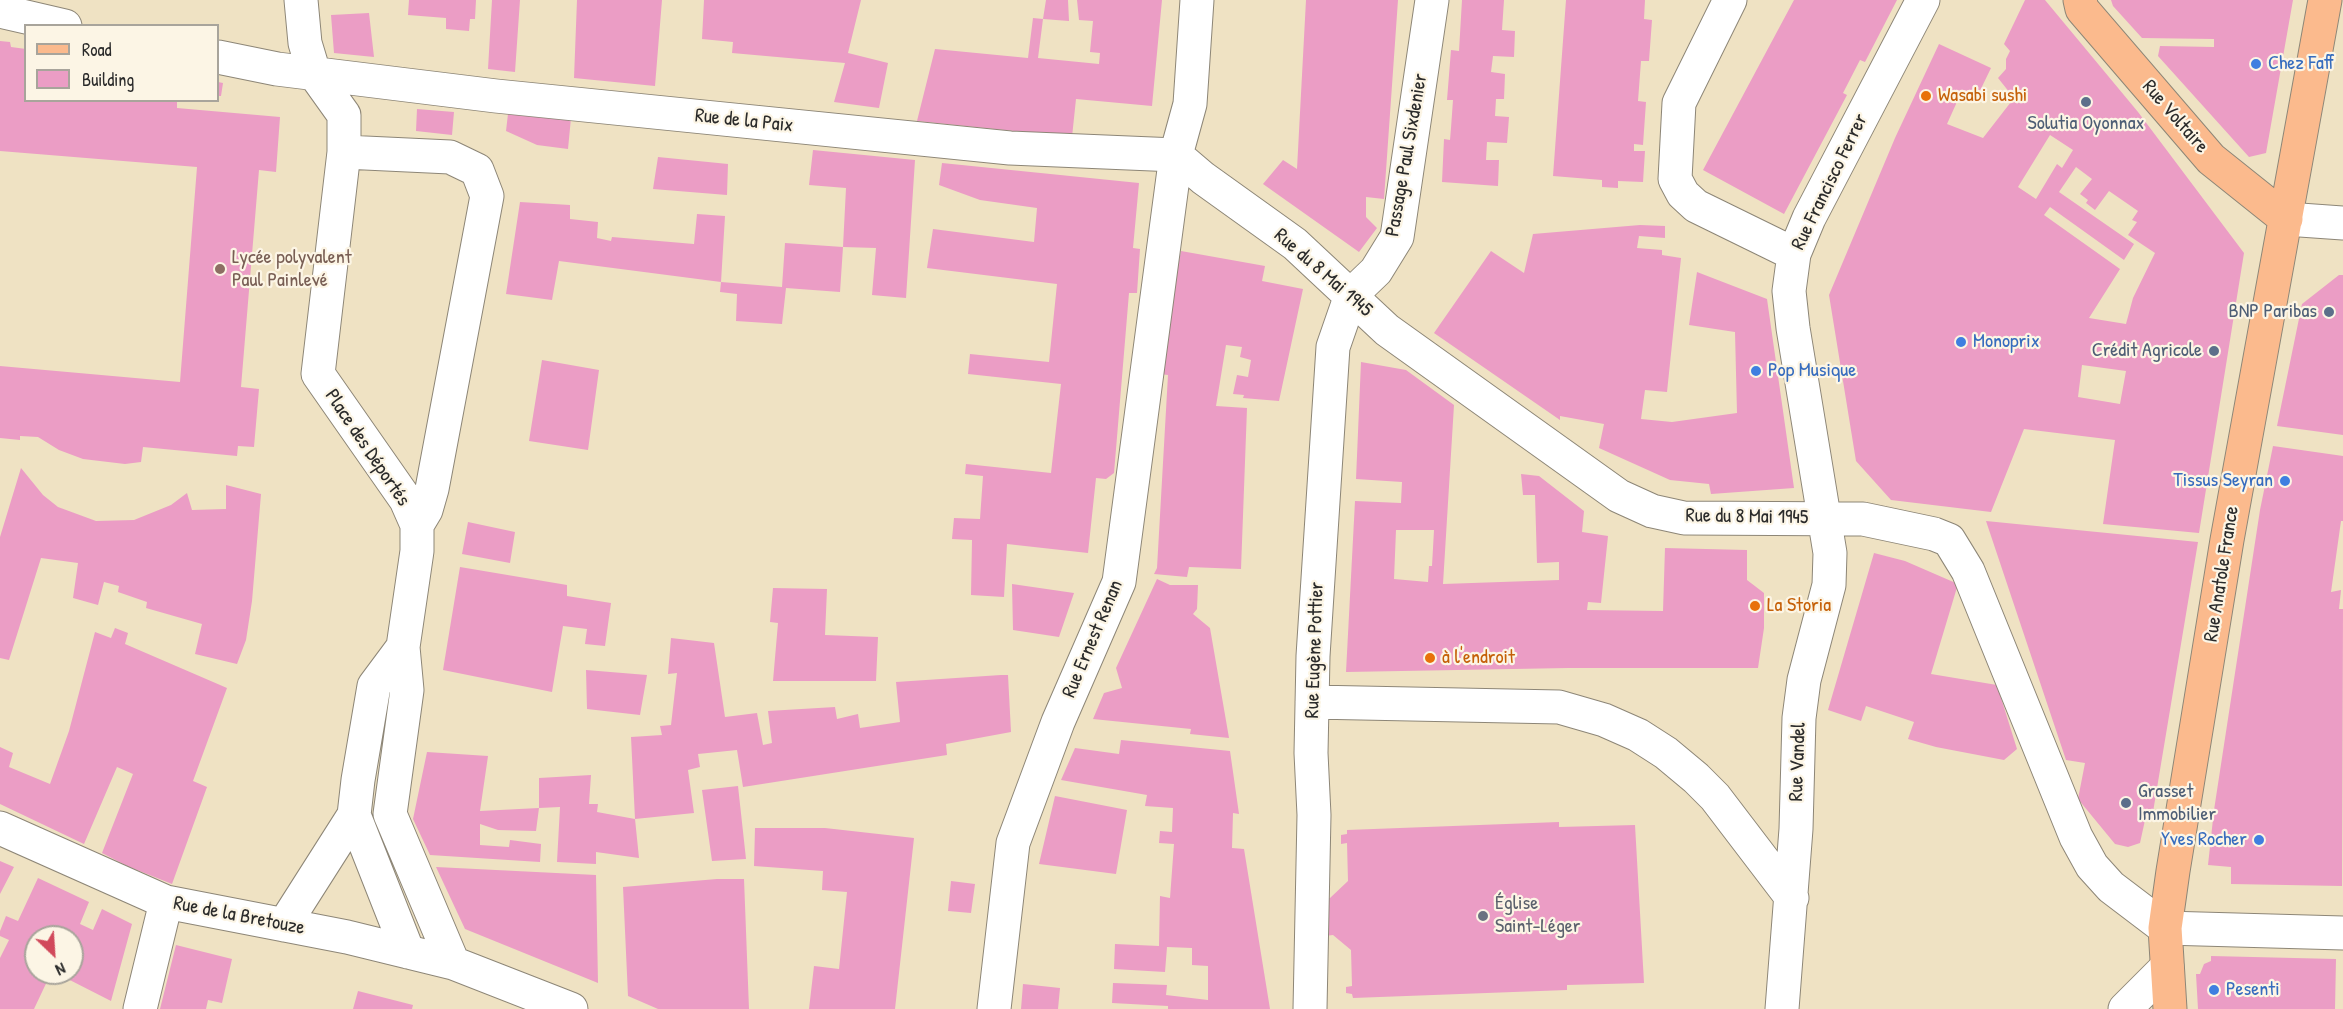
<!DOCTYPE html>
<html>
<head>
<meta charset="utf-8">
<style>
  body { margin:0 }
  #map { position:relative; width:2343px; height:1009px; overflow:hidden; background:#efe2c3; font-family:"Patrick Hand",sans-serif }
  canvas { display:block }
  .legend { position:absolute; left:24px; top:24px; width:195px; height:78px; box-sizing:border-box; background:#fcf5e5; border:2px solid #a8a49b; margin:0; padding:8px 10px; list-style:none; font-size:18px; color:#2b2b2b }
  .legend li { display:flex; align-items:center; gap:12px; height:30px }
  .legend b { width:30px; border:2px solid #a8a49b }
  .north { position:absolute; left:24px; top:925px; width:60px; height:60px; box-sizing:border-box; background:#fcf5e5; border:2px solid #a8a49b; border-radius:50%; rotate:155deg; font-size:16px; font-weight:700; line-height:24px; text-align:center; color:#2b2b2b }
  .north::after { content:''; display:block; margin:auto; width:21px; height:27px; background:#d1495b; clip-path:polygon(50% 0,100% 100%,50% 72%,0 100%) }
</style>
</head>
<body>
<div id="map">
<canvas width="2343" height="1009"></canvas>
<ul class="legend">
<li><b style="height:8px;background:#fbba8d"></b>Road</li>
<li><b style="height:16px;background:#eb9dc5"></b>Building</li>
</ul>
<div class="north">N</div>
</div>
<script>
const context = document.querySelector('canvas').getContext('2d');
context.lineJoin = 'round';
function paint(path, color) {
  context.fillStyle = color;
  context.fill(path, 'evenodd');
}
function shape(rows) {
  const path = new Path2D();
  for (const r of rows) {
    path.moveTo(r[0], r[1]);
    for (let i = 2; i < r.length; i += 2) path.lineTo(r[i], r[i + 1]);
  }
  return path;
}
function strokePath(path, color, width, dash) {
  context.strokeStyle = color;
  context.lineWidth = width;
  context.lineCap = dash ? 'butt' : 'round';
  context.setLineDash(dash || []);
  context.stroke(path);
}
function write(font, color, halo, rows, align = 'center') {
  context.font = font + ' "Patrick Hand",sans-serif';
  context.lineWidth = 4.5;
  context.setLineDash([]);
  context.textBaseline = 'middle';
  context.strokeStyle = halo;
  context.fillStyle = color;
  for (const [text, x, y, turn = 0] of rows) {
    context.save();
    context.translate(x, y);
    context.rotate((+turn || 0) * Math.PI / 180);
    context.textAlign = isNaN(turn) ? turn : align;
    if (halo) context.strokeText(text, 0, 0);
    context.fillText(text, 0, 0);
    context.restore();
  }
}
const building = shape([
  [409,0,476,0,475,19,470,19,469,31,446,29,446,18,408,15],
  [492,0,520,0,515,72,488,69],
  [577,0,662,0,655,86,574,78],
  [704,0,861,0,848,53,888,63,879,108,834,102,845,63,732,53,733,42,702,39],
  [1046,0,1068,0,1069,21,1043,19,1038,58,1099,64,1100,53,1090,52,1093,21,1079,20,1077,0,1162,0,1152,106,1076,99,1072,137,917,121,935,49,1028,58,1033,18,1043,19],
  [1306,0,1398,0,1384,199,1366,197,1366,217,1377,228,1359,252,1263,184,1283,160,1297,169],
  [1462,0,1504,0,1502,30,1515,31,1514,57,1493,56,1491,72,1505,74,1504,99,1496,99,1495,116,1509,117,1507,143,1487,142,1486,160,1499,160,1498,186,1442,182,1444,139,1450,140,1451,128,1453,100,1447,100,1451,50,1459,51],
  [1566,0,1645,0,1644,19,1652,20,1649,61,1641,61,1638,101,1646,102,1643,145,1634,144,1634,151,1645,151,1643,182,1618,181,1618,188,1602,187,1602,180,1553,176],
  [1794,0,1897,0,1865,62,1860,60,1843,93,1847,95,1784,214,1703,170],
  [2025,0,2045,0,2138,112,2244,253,2199,533,2103,524,2115,440,2024,429,1991,512,1891,500,1856,461,1829,295,1895,138,1939,44,1991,68,1976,99,1961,93,1947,124,1983,138,2014,98,1998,78,2006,69,2006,59,2010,51,2004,44],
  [2050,135,2073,150,2062,168,2057,164,2036,199,2018,187],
  [2076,167,2092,179,2080,194,2088,200,2086,203,2095,210,2109,191,2138,211,2132,220,2137,222,2128,235,2155,253,2133,298,2126,324,2089,318,2120,269,2044,215,2050,207,2124,260,2134,244,2059,192],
  [2082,365,2126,371,2120,404,2078,397],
  [2111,0,2293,0,2266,153,2249,157,2158,56,2160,46,2214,47,2214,39,2142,38,2113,6],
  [369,13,374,57,334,53,331,15],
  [0,41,10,42,11,47,26,49,26,100,177,100,177,108,280,117,276,172,259,170,241,387,259,389,254,447,238,446,237,456,143,447,141,462,125,464,83,459,59,450,38,437,20,436,20,440,0,438,0,366,180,382,197,167,0,151],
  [218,82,223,83,221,96,218,96],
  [417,109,454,112,452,135,416,131],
  [508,114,571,118,568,149,537,145,506,131],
  [813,150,915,160,906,298,872,295,876,248,843,247,846,188,809,185],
  [658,157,728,164,727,195,653,189],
  [942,163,1139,183,1133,248,1140,249,1137,293,1129,293,1114,473,1106,479,1096,478,1088,553,1007,544,1004,597,971,595,972,540,952,539,954,518,980,519,983,476,965,474,966,464,1051,473,1061,384,968,374,970,354,1049,362,1057,284,927,268,933,229,1034,242,1037,208,980,200,939,185],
  [520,202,570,205,570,219,598,222,597,238,611,241,612,237,694,244,697,214,725,216,721,282,782,287,785,243,843,247,840,292,786,288,782,324,736,321,737,294,720,292,721,282,559,261,552,300,506,294],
  [1640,225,1665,226,1665,238,1639,236,1637,248,1662,250,1662,255,1681,258,1667,392,1645,390,1641,419,1672,422,1737,413,1735,332,1689,325,1697,272,1767,299,1794,488,1711,494,1709,484,1670,480,1599,448,1604,424,1560,416,1560,420,1434,333,1491,251,1524,273,1533,234],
  [1181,251,1265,266,1262,281,1303,289,1279,401,1243,398,1244,395,1233,394,1237,375,1248,377,1251,360,1240,357,1242,347,1226,345,1216,406,1247,408,1241,569,1189,567,1187,577,1154,574,1157,568,1168,375,1160,374,1165,330],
  [2339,275,2343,275,2343,435,2277,426,2302,304],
  [542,360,599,370,588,450,529,441],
  [1361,362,1406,370,1454,405,1443,584,1559,580,1559,562,1537,563,1535,495,1523,495,1521,474,1539,476,1584,511,1582,532,1608,536,1601,603,1588,602,1587,610,1663,611,1665,548,1747,550,1747,580,1764,593,1764,628,1758,668,1568,668,1346,672,1355,501,1401,503,1402,482,1356,479],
  [1396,530,1434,530,1432,566,1429,566,1428,582,1394,579],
  [2273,446,2343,456,2343,521,2341,521,2331,592,2341,590,2339,609,2343,609,2342,886,2231,884,2231,867,2208,865,2214,810,2260,510],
  [21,468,43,495,58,507,96,521,134,520,171,505,187,493,192,510,226,509,226,485,261,494,252,601,246,640,237,664,195,654,202,624,146,608,147,602,118,592,119,586,104,582,98,605,73,598,78,563,41,558,9,660,0,658,0,537],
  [1986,521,2198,542,2153,812,2147,811,2140,843,2128,847,2115,844,2078,799,2085,763,2066,760],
  [468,522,515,532,510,563,462,554],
  [1874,553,1905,561,1958,584,1931,674,1997,685,2017,749,2004,760,1936,747,1908,739,1914,722,1866,706,1861,721,1828,710],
  [460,567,567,585,567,596,611,603,605,646,585,644,587,629,563,626,552,692,443,670],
  [1157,579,1170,585,1198,585,1197,609,1193,614,1210,628,1229,738,1190,734,1191,729,1093,719,1104,693,1122,688,1116,668],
  [1012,584,1074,593,1059,637,1013,630],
  [773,588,827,589,825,635,878,637,876,681,773,681,778,623,770,622],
  [115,628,128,633,125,644,227,688,193,781,207,787,172,884,127,866,102,853,133,774,117,767,84,844,0,804,0,747,13,753,9,767,50,784,69,731,95,632,111,638],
  [671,638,714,643,725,717,757,713,763,745,772,743,768,711,835,707,837,719,858,714,860,728,900,722,896,682,1001,675,1008,675,1011,732,946,744,947,755,743,787,737,750,698,754,700,767,688,770,694,813,635,819,631,737,662,735,660,726,671,725,677,673,668,674],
  [586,670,647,675,640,715,587,709],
  [1121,740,1230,751,1239,814,1233,813,1232,848,1244,849,1270,1009,1168,1009,1168,1006,1112,1003,1113,983,1167,985,1166,995,1208,1000,1208,966,1192,965,1192,948,1167,947,1165,972,1114,969,1115,944,1159,946,1160,896,1170,898,1174,844,1159,843,1160,831,1172,832,1173,808,1145,806,1147,795,1061,780,1075,748,1119,754],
  [427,752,488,756,480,811,539,808,536,831,498,830,480,824,480,845,509,847,510,840,541,844,540,862,430,855,413,819],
  [591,775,589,804,598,804,597,812,635,819,639,858,596,852,596,864,557,862,560,807,539,808,539,778],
  [738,786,746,859,712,861,702,790],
  [1055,796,1127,810,1116,874,1039,864],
  [1559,822,1559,827,1635,825,1644,983,1567,985,1567,990,1353,998,1352,994,1346,993,1346,987,1352,986,1351,950,1333,935,1325,936,1324,896,1330,898,1348,881,1347,843,1341,844,1341,835,1347,834,1347,830],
  [755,828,825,828,914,838,895,1009,809,1009,814,966,839,969,847,892,822,890,823,871,754,866],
  [0,861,14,867,0,894],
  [436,867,596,875,598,983,465,929],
  [38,878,89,902,80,924,93,930,102,909,132,924,111,1001,56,973,72,973,72,937,36,937,36,973,51,973,34,1009,0,1009,0,958,9,940,0,936,0,931,6,916,18,921],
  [717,879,744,879,749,1009,658,1009,628,996,623,887],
  [951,881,975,884,971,913,948,911],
  [176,945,232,959,222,1003,208,1000,206,1009,160,1009],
  [2211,956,2336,959,2335,1009,2198,1009,2196,974,2200,974,2204,964,2211,961],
  [1023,984,1060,988,1058,1009,1021,1009],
  [358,991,413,1005,412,1009,353,1009]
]);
const minor = shape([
  [301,0,305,43,314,73,344,115,344,152,318,374,406,500,417,525,417,551,403,647,407,690,390,814,453,963],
  [1730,0,1679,103,1675,179,1683,194,1696,206,1794,254],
  [0,11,65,26],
  [218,57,277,69,496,96,1010,148,1176,155],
  [344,152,450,157,477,170,487,196,432,489,426,510,417,525],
  [1176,155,1203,178,1295,244,1387,330,1619,496,1652,511,1684,518,1863,519,1934,534,1949,540,1968,571,2076,837,2092,866,2111,887,2165,928,2343,933],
  [2286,219,2343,223],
  [1312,702,1559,707,1604,720,1638,735,1666,753,1696,778,1715,797,1792,898],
  [354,815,408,952],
  [0,828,166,902,347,937,453,963,571,1009],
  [284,925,354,815,358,780,374,686,403,647],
  [140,1009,166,902],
  [994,1009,1013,843,1058,722,1119,582,1176,155,1190,104,1197,0],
  [1310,1009,1314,815,1311,753,1313,656,1333,347,1351,295,1376,271,1397,237,1432,0],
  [1782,1009,1796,829,1799,718,1804,680,1829,585,1830,553,1793,328,1789,291,1794,254,1809,218,1923,0],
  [2125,1009,2167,967]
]);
const major = shape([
  [2080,0,2082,9,2211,159,2286,219],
  [2170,1009,2165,928,2173,871,2227,540,2325,0]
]);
const markers = [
  [2256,64,6,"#3f7fe0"],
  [1926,96,6,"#e8710a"],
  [2086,102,6,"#5c6f8a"],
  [220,269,6,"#8d6e63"],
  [2329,312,6,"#5c6f8a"],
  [1961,342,6,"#3f7fe0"],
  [2214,351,6,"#5c6f8a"],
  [1756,371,6,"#3f7fe0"],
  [2285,481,6,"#3f7fe0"],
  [1755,606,6,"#e8710a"],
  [1430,658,6,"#e8710a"],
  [2126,803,6,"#5c6f8a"],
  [2259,840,6,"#3f7fe0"],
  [1483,916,6,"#6b7280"],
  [2214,990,6,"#3f7fe0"]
];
const shopNames = [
  ["Chez Faff",2268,64],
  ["Monoprix",1973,342],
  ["Pop Musique",1768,371],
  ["Tissus Seyran",2273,481,"right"],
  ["Yves Rocher",2247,840,"right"],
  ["Pesenti",2226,990]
];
const foodNames = [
  ["Wasabi sushi",1938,96],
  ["La Storia",1767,606],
  ["à l'endroit",1442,658]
];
const streetNames = [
  ["Rue Voltaire",2175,117,49],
  ["Rue de la Paix",744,121,6],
  ["Passage Paul Sixdenier",1407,155,-80],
  ["Rue Francisco Ferrer",1830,182,-64],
  ["Rue du 8 Mai 1945",1323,273,41],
  ["Place des Déportés",367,448,56],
  ["Rue du 8 Mai 1945",1747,517,1],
  ["Rue Anatole France",2222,574,-81],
  ["Rue Ernest Renan",1093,639,-67],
  ["Rue Eugène Pottier",1315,650,-88],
  ["Rue Vandel",1798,762,-88],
  ["Rue de la Bretouze",239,916,11]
];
const serviceNames = [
  ["Solutia Oyonnax",2086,124,"center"],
  ["BNP Paribas",2317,312],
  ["Crédit Agricole",2202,351],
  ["Grasset",2138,792,"left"],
  ["Immobilier",2138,815,"left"]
];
const educationNames = [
  ["Lycée polyvalent",232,258],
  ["Paul Painlevé",232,281]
];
const worshipNames = [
  ["Église",1495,904],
  ["Saint-Léger",1495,927]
];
paint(building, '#eb9dc5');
strokePath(minor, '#8d8677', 35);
strokePath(major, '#8d8677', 35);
strokePath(minor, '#fff', 33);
strokePath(major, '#fbba8d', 33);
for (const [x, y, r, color] of markers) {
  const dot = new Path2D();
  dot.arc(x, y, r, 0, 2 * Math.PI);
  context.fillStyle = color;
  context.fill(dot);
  strokePath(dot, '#fcf5e5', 2);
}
write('20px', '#366cbe', '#fcf5e5', shopNames, 'left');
write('20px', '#c56008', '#fcf5e5', foodNames, 'left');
write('20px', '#2b2b2b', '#fcf5e5', streetNames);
write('20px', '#4e5e75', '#fcf5e5', serviceNames, 'right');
write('20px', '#785e54', '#fcf5e5', educationNames, 'left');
write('20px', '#5b616d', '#fcf5e5', worshipNames, 'left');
</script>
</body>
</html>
